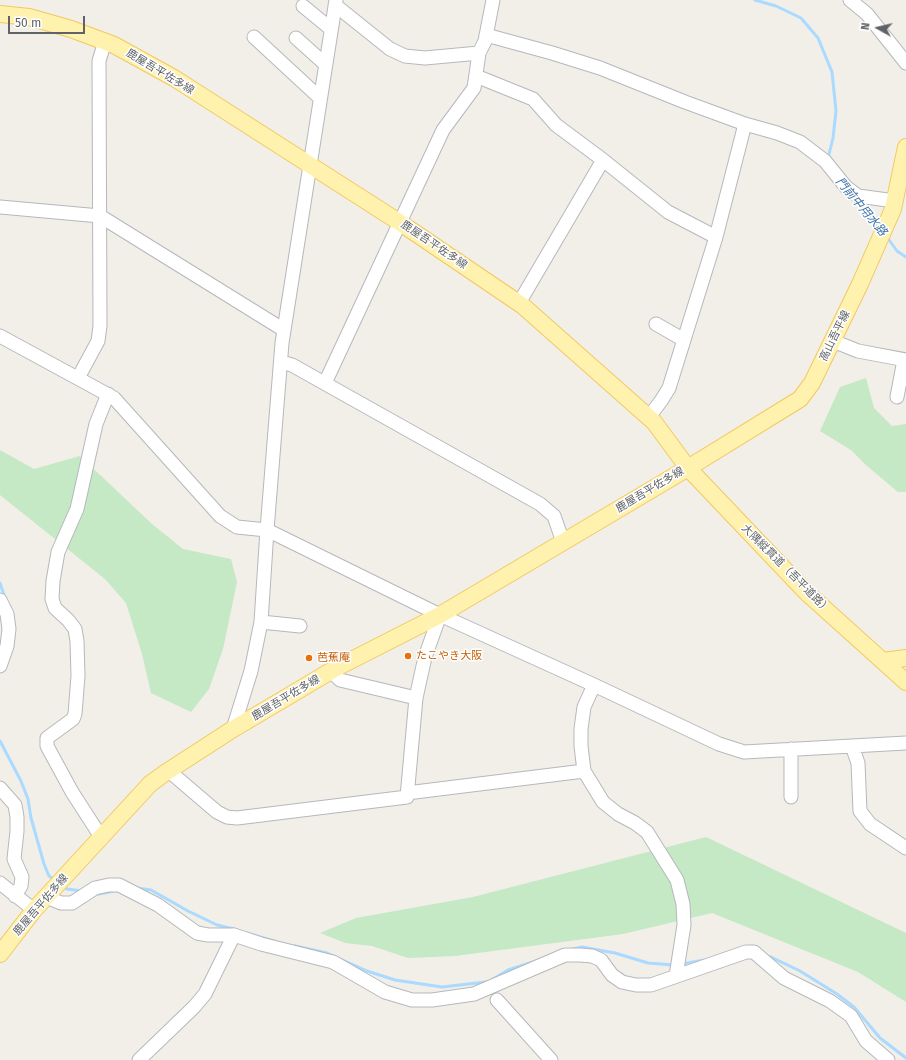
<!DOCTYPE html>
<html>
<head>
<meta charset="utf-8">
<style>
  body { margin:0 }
  #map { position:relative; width:906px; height:1060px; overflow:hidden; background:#f1efe8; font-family:"Fira Sans",sans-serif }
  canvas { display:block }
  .north { position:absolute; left:858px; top:8px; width:40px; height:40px; -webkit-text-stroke:3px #fff; paint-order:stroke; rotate:278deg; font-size:11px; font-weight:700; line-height:16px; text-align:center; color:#5f6368 }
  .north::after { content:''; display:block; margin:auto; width:14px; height:18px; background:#5f6368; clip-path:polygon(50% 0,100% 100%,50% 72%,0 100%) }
  .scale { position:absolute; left:8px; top:16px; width:77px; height:18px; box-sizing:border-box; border:2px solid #5f6368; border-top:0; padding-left:5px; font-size:12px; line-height:14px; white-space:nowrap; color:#5f6368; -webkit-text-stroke:3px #fff; paint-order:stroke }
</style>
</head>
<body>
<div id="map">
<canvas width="906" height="1060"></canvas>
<div class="north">N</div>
<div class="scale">50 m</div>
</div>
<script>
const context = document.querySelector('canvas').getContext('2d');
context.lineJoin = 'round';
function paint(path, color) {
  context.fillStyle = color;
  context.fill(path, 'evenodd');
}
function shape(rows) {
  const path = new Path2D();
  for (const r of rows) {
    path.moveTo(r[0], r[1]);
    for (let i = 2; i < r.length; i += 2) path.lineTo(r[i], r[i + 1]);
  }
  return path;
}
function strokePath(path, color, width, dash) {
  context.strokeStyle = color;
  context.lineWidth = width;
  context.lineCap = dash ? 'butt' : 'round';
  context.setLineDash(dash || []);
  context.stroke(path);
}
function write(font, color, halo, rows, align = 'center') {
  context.font = font + ' "Fira Sans","Noto Sans JP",sans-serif';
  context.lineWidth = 3;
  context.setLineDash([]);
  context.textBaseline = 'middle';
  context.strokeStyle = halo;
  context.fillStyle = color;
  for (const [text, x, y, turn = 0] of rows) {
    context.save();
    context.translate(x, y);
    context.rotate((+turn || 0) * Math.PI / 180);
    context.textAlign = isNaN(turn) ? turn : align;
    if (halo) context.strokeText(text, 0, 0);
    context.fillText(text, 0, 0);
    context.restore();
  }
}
const green = shape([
  [866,378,874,408,892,426,906,424,906,492,898,492,867,466,851,450,820,431,840,387],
  [0,450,34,469,80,456,152,524,183,549,231,559,237,582,223,649,209,689,191,712,151,693,142,654,126,603,105,579,0,495],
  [706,837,906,933,906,1002,858,972,712,913,623,934,455,956,408,958,372,946,345,943,320,933,356,918,473,897]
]);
const stream = shape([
  [755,0,776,6,801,18,818,38,832,72,836,111,833,138,828,158],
  [856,201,879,226],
  [887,237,897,251,906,257],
  [0,583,5,598],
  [0,741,21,781,28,799,31,818,44,864,49,876,55,880],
  [63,886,67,889,82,891],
  [137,888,151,890,188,911,217,925,234,929],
  [96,894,99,894,114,891],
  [247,933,274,941],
  [295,946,327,953,367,971,395,980,442,987,486,982],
  [573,949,582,947,615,953,648,963,673,965],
  [766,956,771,957,800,971,837,994,854,1007,880,1038,906,1058],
  [681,964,705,960],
  [493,979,508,970,536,961]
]);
const minor = shape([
  [850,0,867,14,906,63],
  [335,5,390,49,405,56,425,58,479,53],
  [303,6,331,29],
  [486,35,552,53,600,68,685,102,745,124,716,237,669,388,661,401,648,418],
  [254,37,320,98],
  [296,38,325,64],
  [476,76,533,99,556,125,603,160,519,303],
  [745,124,777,133,800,142,825,161,846,187,858,196,895,201],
  [603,160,668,212,716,237],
  [0,207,100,216,284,330],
  [656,324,684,340],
  [0,336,114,398,220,516,237,527,267,530,440,615,594,685,719,744,744,752,906,743],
  [833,341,858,351,906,360],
  [281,362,292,365,540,504,554,516,563,542],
  [78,378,98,341,100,326,99,61,105,41],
  [325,383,443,130,474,88,479,53,485,41,493,0],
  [897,397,904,360],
  [0,600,7,614,9,629,7,646,0,666],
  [261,622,300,626],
  [331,671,340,680,416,698],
  [594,685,584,707,581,729,581,746,584,771,603,802,618,814,635,823,647,832,677,880,683,904,684,925,676,976],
  [233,729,251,671,261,622,267,530,282,343,336,0],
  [852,746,858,763,860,811,870,824,906,848],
  [791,749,791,797],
  [169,771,217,812,227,817,237,818,407,797,416,698,425,657,440,615],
  [0,788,15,805,17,817,17,831,14,859,22,877,21,886,15,896],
  [407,793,584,771],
  [101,837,72,792,47,746,47,738,73,719,75,714,78,676,77,641,75,629,68,620,55,608,52,599,53,581,58,552,77,509,96,424,108,394],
  [0,883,34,910],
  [46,897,61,903,72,903,95,888,109,885,119,885,158,905,197,933,208,935,234,935,261,944,333,962,385,992,412,1000,432,1000,474,994,565,955,580,955,592,956,601,960,612,975,622,982,636,985,651,985,746,952,754,952,784,978,830,1001,851,1016,866,1041,888,1060],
  [497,1000,551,1060],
  [139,1060,194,1007,205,994,234,935]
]);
const major = shape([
  [0,14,29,17,71,29,114,45,174,78,399,222,523,306,654,422,688,468,806,592,906,682],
  [883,661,906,658],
  [0,954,34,910,150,784,165,773,233,729,336,668,440,615,688,468,800,399,812,383,860,284,893,209,906,147]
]);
const markers = [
  [408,656,4,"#e8710a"],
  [309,658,4,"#e8710a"]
];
const streetNames = [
  ["鹿屋吾平佐多線",160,72,31],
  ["鹿屋吾平佐多線",434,245,34],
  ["高山吾平線",835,336,-64],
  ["鹿屋吾平佐多線",650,490,-31],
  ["大隅縦貫道（吾平道路）",786,569,45],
  ["鹿屋吾平佐多線",286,698,-31],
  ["鹿屋吾平佐多線",41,905,-49]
];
const foodNames = [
  ["たこやき大阪",416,656],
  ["芭蕉庵",317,658]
];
const waterNames = [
  ["門前中用水路",861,207,50]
];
paint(green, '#c5e8c5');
strokePath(stream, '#aadaff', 3);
strokePath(minor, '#b5b8bc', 15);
strokePath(major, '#f2c960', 18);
strokePath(minor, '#fff', 13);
strokePath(major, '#fff2af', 16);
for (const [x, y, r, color] of markers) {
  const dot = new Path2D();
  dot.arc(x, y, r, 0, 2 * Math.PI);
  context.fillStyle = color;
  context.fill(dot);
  strokePath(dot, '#fff', 1.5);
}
write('11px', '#5f6368', '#fff', streetNames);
write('11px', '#c56008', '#fff', foodNames, 'left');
write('italic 12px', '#4174aa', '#fff', waterNames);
</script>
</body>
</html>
